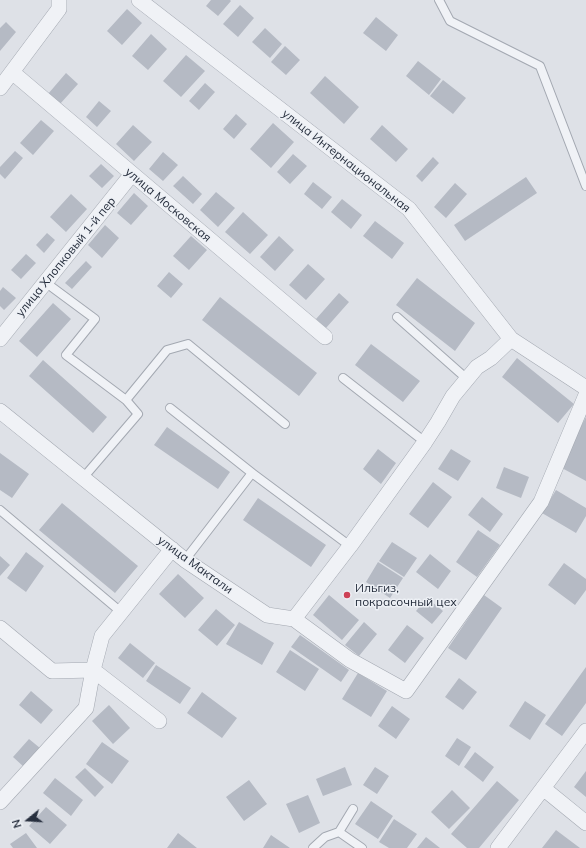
<!DOCTYPE html>
<html>
<head>
<meta charset="utf-8">
<style>
  body { margin:0 }
  #map { position:relative; width:586px; height:848px; overflow:hidden; background:#dee1e7; font-family:Mulish,sans-serif }
  canvas { display:block }
  .north { position:absolute; left:8px; top:800px; width:40px; height:40px; -webkit-text-stroke:3px #edf0f5; paint-order:stroke; rotate:252deg; font-size:11px; font-weight:700; line-height:16px; text-align:center; color:#272f3e }
  .north::after { content:''; display:block; margin:auto; width:14px; height:18px; background:#272f3e; clip-path:polygon(50% 0,100% 100%,50% 72%,0 100%) }
</style>
</head>
<body>
<div id="map">
<canvas width="586" height="848"></canvas>
<div class="north">N</div>
</div>
<script>
const context = document.querySelector('canvas').getContext('2d');
context.lineJoin = 'round';
function paint(path, color) {
  context.fillStyle = color;
  context.fill(path, 'evenodd');
}
function shape(rows) {
  const path = new Path2D();
  for (const r of rows) {
    path.moveTo(r[0], r[1]);
    for (let i = 2; i < r.length; i += 2) path.lineTo(r[i], r[i + 1]);
  }
  return path;
}
function strokePath(path, color, width, dash) {
  context.strokeStyle = color;
  context.lineWidth = width;
  context.lineCap = dash ? 'butt' : 'round';
  context.setLineDash(dash || []);
  context.stroke(path);
}
function write(font, color, halo, rows, align = 'center') {
  context.font = font + ' Mulish,sans-serif';
  context.lineWidth = 3;
  context.setLineDash([]);
  context.textBaseline = 'middle';
  context.strokeStyle = halo;
  context.fillStyle = color;
  for (const [text, x, y, turn = 0] of rows) {
    context.save();
    context.translate(x, y);
    context.rotate((+turn || 0) * Math.PI / 180);
    context.textAlign = isNaN(turn) ? turn : align;
    if (halo) context.strokeText(text, 0, 0);
    context.fillText(text, 0, 0);
    context.restore();
  }
}
const building = shape([
  [211,0,230,0,231,1,218,16,206,6],
  [240,5,254,18,238,37,223,24],
  [127,9,142,23,122,45,107,31],
  [376,17,398,35,386,51,363,33],
  [6,22,16,32,0,51,0,28],
  [265,28,282,44,270,58,252,42],
  [151,34,167,49,148,70,132,56],
  [285,46,300,60,286,75,271,62],
  [186,55,205,71,181,97,163,81],
  [418,61,441,79,429,95,406,76],
  [66,73,78,84,60,104,48,94],
  [325,76,359,107,344,124,310,93],
  [443,80,466,98,453,114,430,96],
  [205,83,215,92,199,110,189,101],
  [99,101,111,111,97,127,86,117],
  [236,114,247,124,234,139,223,129],
  [41,120,54,131,33,155,20,143],
  [273,123,294,142,271,168,250,149],
  [133,125,152,142,134,161,116,144],
  [382,125,408,149,396,162,370,139],
  [15,151,23,158,5,179,0,174,0,167],
  [163,152,178,165,163,181,149,169],
  [293,154,307,166,290,184,277,172],
  [433,157,439,163,422,182,416,176],
  [101,164,114,176,102,188,89,176],
  [183,176,202,194,193,204,173,186],
  [526,177,537,193,465,241,454,225],
  [313,182,332,197,322,209,304,194],
  [455,183,467,194,446,218,434,207],
  [216,192,235,208,218,227,200,210],
  [134,193,148,206,131,225,117,213],
  [71,194,87,209,66,232,50,217],
  [342,199,362,215,351,229,331,212],
  [243,212,268,235,250,254,225,232],
  [375,221,404,243,392,259,363,236],
  [105,225,119,238,102,258,88,245],
  [47,233,55,240,44,253,36,245],
  [191,236,207,250,189,270,173,256],
  [279,236,294,250,275,271,260,257],
  [26,254,36,263,21,279,11,270],
  [86,261,92,267,72,289,65,283],
  [308,264,325,279,306,300,289,285],
  [169,272,183,284,171,298,157,286],
  [417,278,475,323,455,351,396,305],
  [3,287,16,298,4,310,0,306,0,291],
  [339,293,349,302,326,328,316,319],
  [220,297,317,373,299,396,202,320],
  [53,303,71,319,37,357,19,341],
  [371,344,420,381,403,402,355,365],
  [517,358,574,404,558,423,502,377],
  [43,360,107,417,93,433,29,376],
  [586,417,586,481,560,467],
  [167,427,230,472,218,489,154,445],
  [378,449,396,463,381,484,363,469],
  [451,449,471,461,458,481,438,469],
  [0,453,29,474,12,498,0,490],
  [504,467,529,477,521,498,496,488],
  [433,482,452,497,428,528,409,514],
  [556,490,586,508,586,516,576,533,542,513],
  [482,497,503,514,490,532,468,515],
  [258,498,326,545,311,567,243,520],
  [62,503,138,566,115,593,39,530],
  [478,530,500,545,477,577,456,562],
  [392,542,417,558,404,577,379,561],
  [26,552,44,566,26,592,7,578],
  [430,554,451,571,438,589,416,572],
  [0,556,10,565,0,576],
  [378,562,403,578,390,598,366,582],
  [564,563,586,579,586,590,575,605,548,585],
  [178,574,204,598,185,618,159,594],
  [329,595,359,620,342,640,313,615],
  [484,595,502,608,466,660,448,648],
  [427,598,443,611,432,624,416,611],
  [216,609,235,625,217,646,198,630],
  [239,622,274,643,262,665,226,644],
  [364,622,377,634,359,656,345,645],
  [407,625,424,638,405,663,388,650],
  [300,635,349,670,341,682,291,647],
  [130,643,155,663,143,678,118,658],
  [290,650,319,669,305,691,276,672],
  [156,665,191,688,180,704,146,681],
  [586,667,586,703,562,736,545,724],
  [358,673,387,691,371,717,342,699],
  [459,678,477,692,463,710,445,697],
  [31,691,53,710,41,724,19,705],
  [202,692,237,718,222,738,187,713],
  [525,701,546,715,530,740,509,726],
  [109,705,130,728,113,744,92,721],
  [392,706,410,719,396,739,378,726],
  [457,738,471,747,459,766,445,756],
  [29,739,40,748,24,767,13,757],
  [102,742,129,761,112,784,86,764],
  [475,752,494,767,483,782,464,767],
  [345,767,352,785,323,796,316,779],
  [375,767,389,776,377,794,363,785],
  [85,768,104,787,95,797,75,777],
  [586,771,586,797,574,787],
  [55,778,83,800,71,816,43,793],
  [249,780,267,804,244,821,226,797],
  [497,781,519,800,479,848,467,848,451,834],
  [452,790,470,808,449,829,431,812],
  [308,795,320,823,299,833,286,804],
  [371,801,393,816,378,839,355,824],
  [46,807,67,825,50,844,29,826],
  [394,819,417,834,407,848,389,848,379,842],
  [556,830,580,848,542,848],
  [26,833,37,848,13,848,10,844],
  [178,833,197,848,167,848],
  [271,835,290,848,263,848],
  [426,837,440,848,417,848]
]);
const lane = shape([
  [439,0,450,21,540,66,586,186],
  [45,282,95,319,66,355,126,400,138,414,83,478],
  [397,317,467,379],
  [343,378,425,442],
  [126,400,167,350,188,344,285,424],
  [170,408,252,473,185,560],
  [252,473,350,546],
  [0,510,121,612],
  [353,809,339,832,362,848],
  [313,848,325,837,339,832]
]);
const street = shape([
  [139,0,409,209,511,339,586,388],
  [12,72,325,337],
  [0,88,59,9,59,0],
  [0,339,132,174],
  [0,411,185,560,267,615,294,619,350,660,406,691,541,502,586,395],
  [294,619,350,546,425,442,438,422,453,396,477,367,491,358,511,339],
  [0,628,52,671,93,670,159,721],
  [543,788,586,823],
  [0,802,86,708,93,670,102,636,172,549],
  [498,848,586,731]
]);
const markers = [
  [347,595,4,"#cd4156"]
];
const streetNames = [
  ["улица Интернациональная",346,161,38],
  ["улица Московская",168,205,40],
  ["улица Хлопковый 1-й пер",66,257,-51],
  ["улица Мактали",195,565,36]
];
const poiNames = [
  ["Ильгиз,",355,588],
  ["покрасочный цех",355,602]
];
paint(building, '#b5bac4');
strokePath(lane, '#a3a8b1', 10);
strokePath(street, '#a3a8b1', 16);
strokePath(lane, '#f0f2f6', 8);
strokePath(street, '#f0f2f6', 15);
for (const [x, y, r, color] of markers) {
  const dot = new Path2D();
  dot.arc(x, y, r, 0, 2 * Math.PI);
  context.fillStyle = color;
  context.fill(dot);
  strokePath(dot, '#edf0f5', 1.5);
}
write('12px', '#272f3e', '#edf0f5', streetNames);
write('12px', '#272f3e', '#edf0f5', poiNames, 'left');
</script>
</body>
</html>
